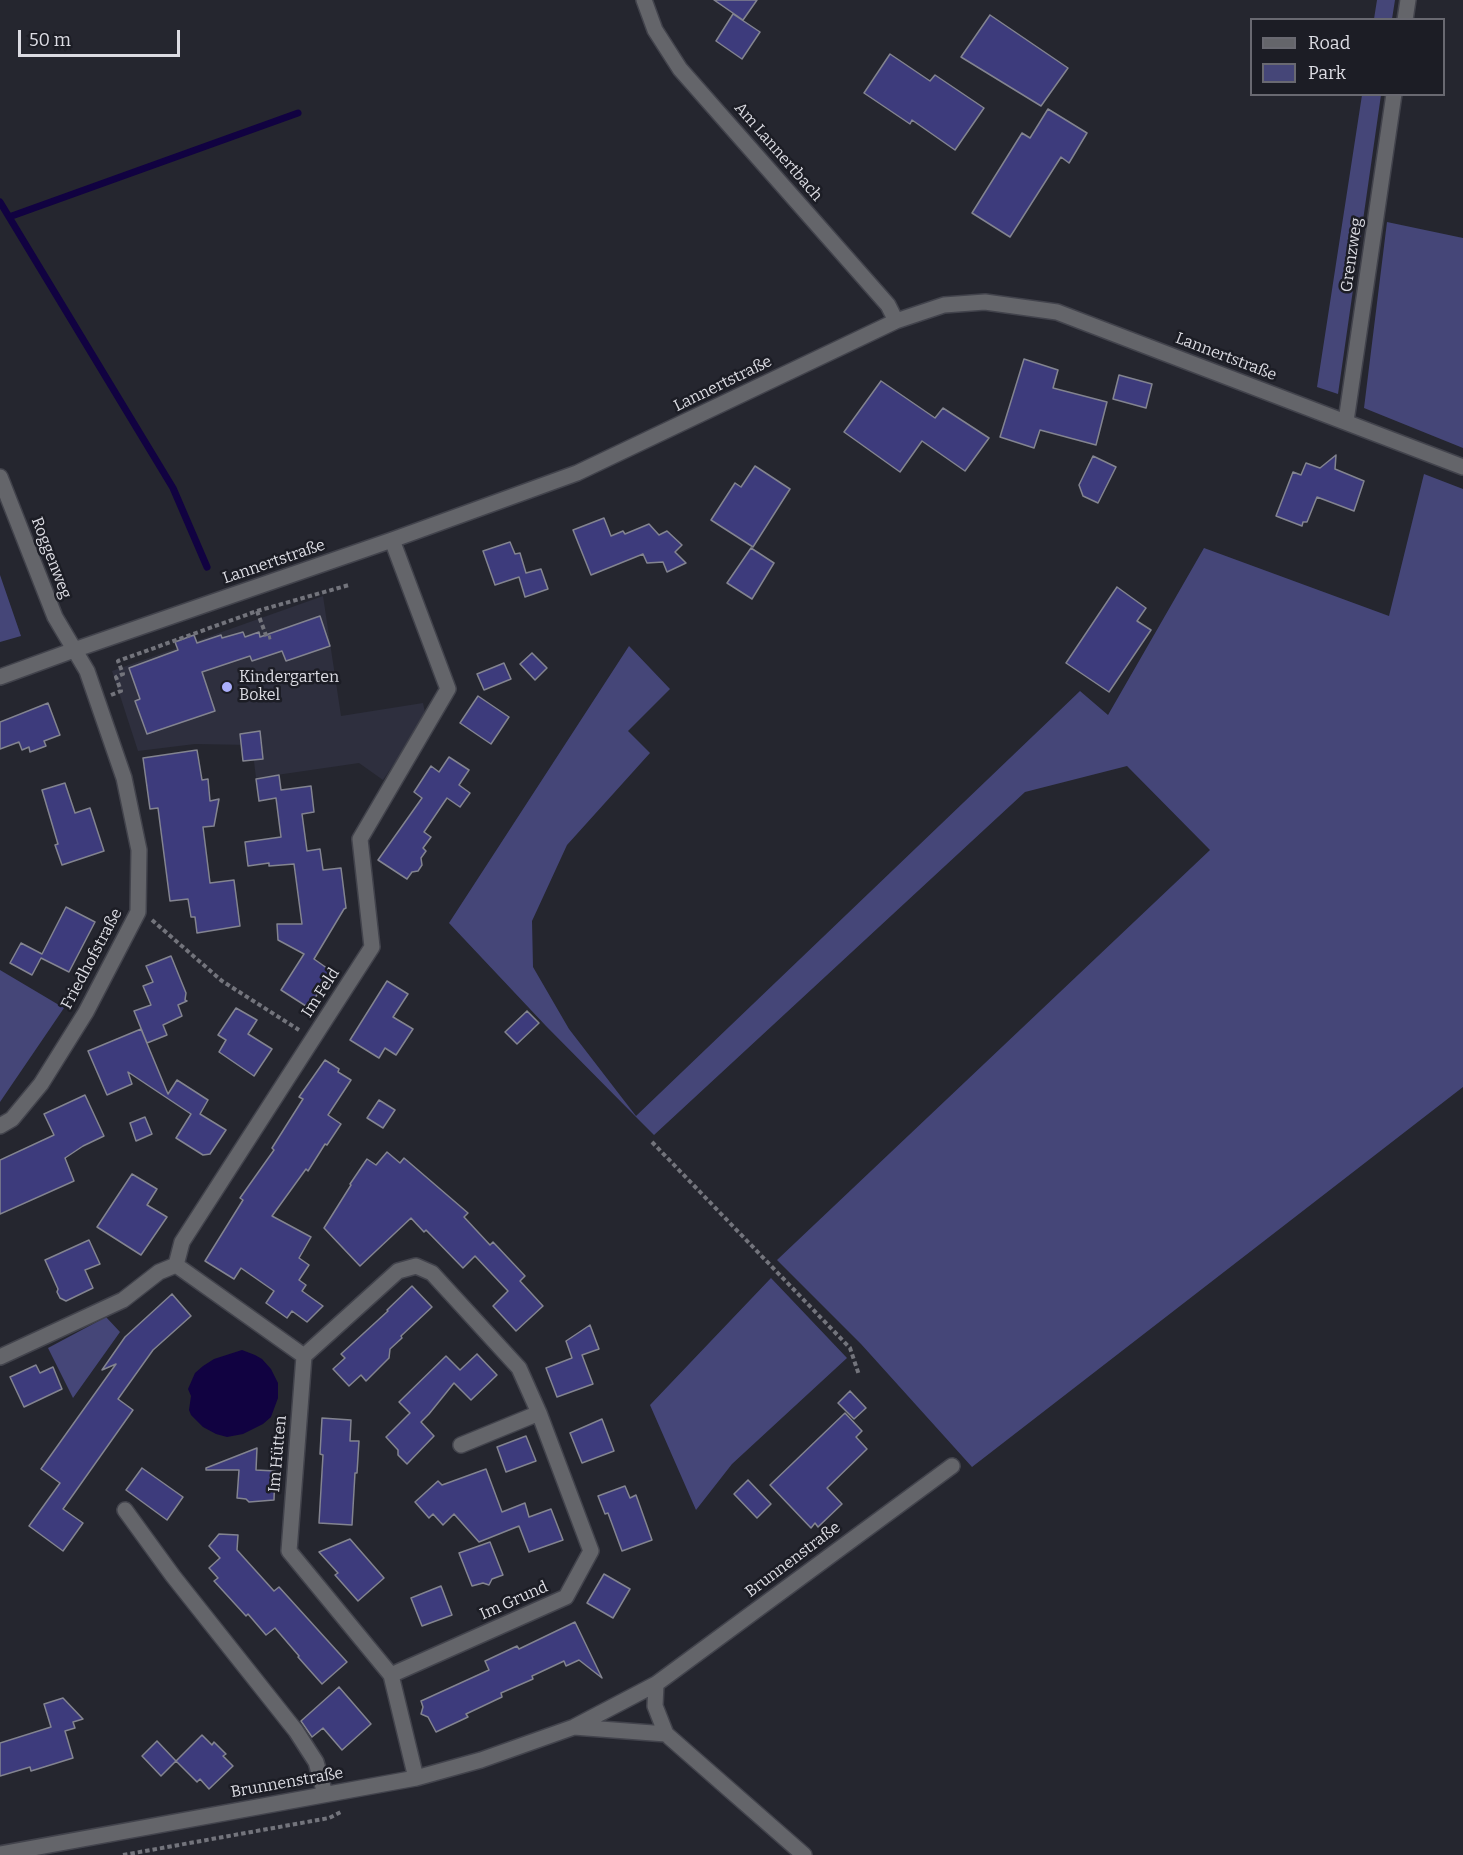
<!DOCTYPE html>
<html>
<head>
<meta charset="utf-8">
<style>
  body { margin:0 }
  #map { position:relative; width:1463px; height:1855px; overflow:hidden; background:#25262f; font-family:Bitter,serif }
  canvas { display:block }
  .legend { position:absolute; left:1250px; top:18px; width:195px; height:78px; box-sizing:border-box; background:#1c1d25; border:2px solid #696971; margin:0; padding:8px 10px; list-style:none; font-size:18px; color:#dcdce3 }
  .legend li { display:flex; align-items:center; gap:12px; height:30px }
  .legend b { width:30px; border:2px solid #696971 }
  .scale { position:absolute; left:18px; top:30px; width:162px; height:27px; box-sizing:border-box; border:3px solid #dcdce3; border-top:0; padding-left:8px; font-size:18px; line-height:21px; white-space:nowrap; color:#dcdce3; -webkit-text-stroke:4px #1c1d25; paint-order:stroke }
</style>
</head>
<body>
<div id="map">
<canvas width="1463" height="1855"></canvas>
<ul class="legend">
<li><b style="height:8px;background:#64656a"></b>Road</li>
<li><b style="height:16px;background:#454678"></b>Park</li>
</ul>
<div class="scale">50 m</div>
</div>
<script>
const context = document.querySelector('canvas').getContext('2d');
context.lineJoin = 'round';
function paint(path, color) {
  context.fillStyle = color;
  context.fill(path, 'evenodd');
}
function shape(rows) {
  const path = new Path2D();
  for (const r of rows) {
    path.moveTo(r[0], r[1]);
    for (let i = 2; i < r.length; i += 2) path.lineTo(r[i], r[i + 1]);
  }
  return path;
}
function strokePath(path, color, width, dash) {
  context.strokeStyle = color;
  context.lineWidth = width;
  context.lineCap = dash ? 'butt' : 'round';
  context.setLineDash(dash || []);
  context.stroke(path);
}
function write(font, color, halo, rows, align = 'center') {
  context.font = font + ' Bitter,serif';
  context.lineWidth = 5;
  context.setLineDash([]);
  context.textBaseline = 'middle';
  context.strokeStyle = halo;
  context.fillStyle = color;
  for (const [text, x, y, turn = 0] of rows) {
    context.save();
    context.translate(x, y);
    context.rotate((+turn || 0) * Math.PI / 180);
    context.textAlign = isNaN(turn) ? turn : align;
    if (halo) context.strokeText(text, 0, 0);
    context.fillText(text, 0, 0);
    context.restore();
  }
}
const built = shape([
  [323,596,341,716,423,703,426,717,383,780,359,763,256,778,252,745,195,744,138,751,112,671]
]);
const green = shape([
  [1377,0,1395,0,1392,19,1374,19],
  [1362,95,1381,95,1338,394,1317,387],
  [1387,222,1463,238,1463,448,1364,408],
  [1424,474,1463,489,1463,1087,972,1467,861,1344,777,1260,1210,850,1127,766,1025,792,654,1135,635,1116,546,1026,449,923,629,646,670,689,628,731,650,753,567,845,532,921,533,967,569,1029,636,1116,1080,691,1108,715,1204,548,1389,616],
  [0,575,21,636,0,642],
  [0,970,64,1008,0,1102],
  [771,1278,847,1358,732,1464,696,1510,650,1405],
  [106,1317,120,1332,73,1398,48,1348]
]);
const water = shape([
  [242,1350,255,1355,262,1359,271,1369,278,1383,278,1398,271,1417,263,1424,243,1434,227,1437,216,1434,203,1427,191,1415,189,1410,191,1396,188,1389,195,1373,203,1366,214,1359]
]);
const stream = shape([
  [0,202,173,488,207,567],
  [9,217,298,113]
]);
const building = shape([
  [714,0,757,0,743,20,714,0],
  [733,14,760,32,742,59,716,41,733,14],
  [990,15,1068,68,1041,106,961,57,990,15],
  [890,54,930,81,935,75,984,108,955,150,912,120,910,124,864,93,890,54],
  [1048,109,1087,133,1069,163,1061,157,1010,237,972,213,1022,133,1030,138,1048,109],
  [1024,359,1058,370,1053,388,1107,402,1096,445,1040,430,1034,448,1000,437,1024,359],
  [1119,375,1152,384,1146,408,1113,399,1119,375],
  [881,381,935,418,943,408,989,438,965,471,922,441,900,472,844,432,881,381],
  [1336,455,1335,469,1364,481,1354,511,1317,497,1307,522,1303,522,1302,526,1276,516,1293,472,1301,475,1306,463,1320,468,1336,455],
  [1093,456,1116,467,1098,503,1083,496,1079,485,1093,456],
  [755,466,790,489,753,547,711,520,735,483,741,487,755,466],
  [604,518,611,536,623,531,625,534,649,524,659,535,667,531,682,545,675,552,686,563,667,572,663,562,647,563,643,554,591,575,573,530,604,518],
  [510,542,515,554,520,553,526,573,541,569,548,589,525,597,519,577,495,585,483,551,510,542],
  [751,548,774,563,752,599,727,583,751,548],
  [1117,587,1146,608,1137,621,1151,630,1109,692,1066,663,1117,587],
  [320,616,330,646,286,661,282,651,252,661,250,656,202,672,215,711,147,734,135,701,140,699,129,668,178,650,175,642,194,635,197,643,221,635,222,638,243,632,245,637,259,632,260,637,320,616],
  [532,653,547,668,535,680,520,664,532,653],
  [504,663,511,679,484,690,477,674,504,663],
  [478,696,509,717,491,744,460,723,478,696],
  [48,703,60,735,44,741,46,746,30,752,29,747,22,750,19,742,0,749,0,722,48,703],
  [260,731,263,759,243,761,240,734,260,731],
  [197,750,202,780,208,779,210,801,219,799,214,826,203,827,210,883,234,880,240,926,197,933,195,917,191,917,188,899,170,901,158,808,150,809,143,758,197,750],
  [449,757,469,770,459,785,470,793,460,807,447,798,424,832,431,837,423,848,426,851,421,858,422,865,418,871,412,872,407,879,378,860,422,798,414,792,431,766,439,772,449,757],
  [279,775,281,790,311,786,314,812,302,814,307,851,320,849,323,870,341,868,346,908,344,909,314,959,331,971,309,1008,281,990,304,954,278,940,277,924,302,924,294,864,269,866,269,863,248,866,245,842,281,837,276,798,259,801,256,779,279,775],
  [65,783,75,813,90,808,104,851,62,865,55,845,58,844,42,790,65,783],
  [66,907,95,922,69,972,41,958,32,975,10,963,21,943,42,954,66,907],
  [171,956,186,993,185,1000,187,1001,178,1005,182,1016,163,1025,167,1035,147,1043,134,1011,151,1005,143,986,153,982,146,966,171,956],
  [387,981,408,994,393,1017,413,1029,396,1055,385,1048,379,1058,350,1040,387,981],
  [236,1008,257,1020,248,1034,272,1049,254,1076,219,1052,226,1040,218,1035,236,1008],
  [527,1011,539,1023,517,1044,505,1032,527,1011],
  [141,1029,168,1094,177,1080,208,1100,200,1114,226,1130,210,1154,203,1155,176,1138,191,1114,128,1072,132,1084,107,1095,88,1051,141,1029],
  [325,1060,339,1069,338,1072,351,1080,328,1115,341,1124,327,1145,325,1144,320,1152,308,1171,306,1169,272,1216,311,1237,299,1258,309,1265,299,1280,306,1285,302,1291,323,1306,307,1322,292,1311,287,1318,266,1303,274,1291,241,1268,234,1279,205,1261,243,1200,240,1198,274,1150,272,1148,303,1099,299,1097,325,1060],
  [85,1095,104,1136,83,1146,65,1158,74,1181,0,1214,0,1160,54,1135,44,1114,85,1095],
  [379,1100,395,1110,383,1128,367,1118,379,1100],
  [145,1117,152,1134,136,1141,130,1123,145,1117],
  [387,1152,400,1163,404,1158,468,1213,464,1217,490,1245,493,1242,525,1276,520,1281,543,1306,516,1331,493,1306,508,1291,475,1256,463,1268,426,1230,424,1232,411,1218,360,1266,324,1228,351,1185,350,1184,367,1159,376,1165,387,1152],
  [132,1174,157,1189,147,1205,167,1217,141,1255,97,1227,132,1174],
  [89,1240,100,1264,85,1270,93,1288,66,1301,60,1298,57,1292,58,1289,45,1260,89,1240],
  [412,1286,432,1307,401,1336,402,1338,390,1349,389,1358,366,1381,361,1375,349,1386,333,1369,345,1358,341,1354,388,1311,387,1310,412,1286],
  [172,1294,191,1316,153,1350,118,1399,133,1410,63,1509,83,1523,63,1551,29,1526,60,1483,41,1469,116,1364,102,1370,125,1337,172,1294],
  [590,1325,599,1349,582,1355,593,1384,557,1397,546,1368,572,1358,566,1341,590,1325],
  [477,1354,497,1375,471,1400,454,1383,429,1414,421,1422,434,1436,407,1464,398,1455,398,1450,386,1437,410,1413,399,1402,446,1356,460,1370,477,1354],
  [36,1365,40,1373,53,1367,62,1389,24,1407,10,1377,36,1365],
  [850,1391,866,1408,854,1419,838,1403,850,1391],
  [845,1413,862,1431,856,1437,867,1449,827,1488,842,1504,818,1527,815,1523,811,1528,770,1485,845,1413],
  [322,1418,351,1420,350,1441,359,1441,357,1473,355,1473,352,1525,319,1523,323,1455,320,1454,322,1418],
  [602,1419,614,1451,582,1463,570,1433,602,1419],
  [526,1436,536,1461,506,1472,497,1447,526,1436],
  [257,1448,256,1470,275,1471,274,1500,249,1502,246,1499,237,1498,239,1470,206,1470,206,1468,257,1448],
  [142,1468,183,1497,167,1520,126,1490,142,1468],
  [486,1469,502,1512,525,1503,529,1517,551,1509,563,1540,529,1552,519,1526,479,1542,454,1514,443,1525,433,1514,429,1518,415,1502,438,1481,442,1485,486,1469],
  [748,1480,771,1504,757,1518,734,1494,748,1480],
  [625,1486,630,1498,636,1495,652,1540,622,1551,608,1513,605,1514,598,1496,625,1486],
  [219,1534,238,1535,237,1550,274,1591,279,1587,347,1662,322,1684,298,1657,299,1656,275,1628,266,1635,248,1614,246,1616,214,1581,218,1578,209,1568,220,1558,209,1546,219,1534],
  [350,1539,384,1578,358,1601,335,1575,338,1573,319,1552,350,1539],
  [490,1542,503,1575,492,1579,489,1585,483,1583,472,1586,459,1553,490,1542],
  [604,1574,630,1589,613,1618,587,1603,604,1574],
  [441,1586,452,1615,422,1626,411,1598,441,1586],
  [575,1622,602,1678,579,1660,566,1666,564,1661,532,1676,533,1679,501,1693,502,1697,466,1714,468,1717,436,1732,428,1717,421,1714,423,1707,421,1701,489,1670,485,1661,517,1646,519,1649,575,1622],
  [339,1687,371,1724,342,1750,323,1728,312,1737,301,1721,339,1687],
  [63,1698,83,1719,73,1722,75,1728,65,1731,73,1758,31,1771,30,1767,0,1776,0,1743,51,1727,44,1704,63,1698],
  [202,1735,212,1745,214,1742,226,1754,223,1756,233,1766,209,1789,200,1779,197,1782,176,1761,202,1735],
  [157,1741,176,1761,161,1776,142,1756,157,1741]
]);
const path = shape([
  [257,611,267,638,271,637],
  [111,695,121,691,116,677,123,674,118,661,257,611,349,585],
  [152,920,222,981,299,1030],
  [652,1142,850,1348,859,1375],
  [123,1855,329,1818,343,1811]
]);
const minor = shape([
  [644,0,655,30,680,69,888,305,896,321],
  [1405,20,1408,0],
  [1346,421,1394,94],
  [0,477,55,617,87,671,124,778,139,850,138,912,86,1012,41,1084,12,1119,0,1126],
  [0,677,74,650,392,540,577,473,896,321,944,305,985,302,1057,312,1463,467],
  [176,1265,304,1356,289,1551,391,1675],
  [304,1356,398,1271,416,1266,432,1273,519,1368,539,1413,591,1551,566,1597,391,1675,416,1778],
  [0,1357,123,1300,159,1272,176,1265,182,1242,372,947,360,839,448,689,392,540],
  [461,1445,539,1413],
  [125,1510,173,1576,296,1731,316,1762,325,1794],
  [656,1684,655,1706,666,1734],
  [574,1727,666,1734,804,1855],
  [0,1854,416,1778,481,1760,574,1727,656,1684,952,1466]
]);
const markers = [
  [227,687,6,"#abaffb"]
];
const streetNames = [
  ["Am Lannertbach",778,152,49],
  ["Grenzweg",1352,255,-82],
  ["Lannertstraße",1226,357,21],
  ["Lannertstraße",723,384,-26],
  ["Roggenweg",51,558,69],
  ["Lannertstraße",274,562,-19],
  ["Friedhofstraße",92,959,-62],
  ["Im Feld",321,993,-57],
  ["Im Hütten",278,1454,-85],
  ["Brunnenstraße",793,1560,-37],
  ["Im Grund",514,1601,-24],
  ["Brunnenstraße",287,1783,-10]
];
const poiNames = [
  ["Kindergarten",239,678],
  ["Bokel",239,696]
];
paint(built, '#2e2f3e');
paint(green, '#454678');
paint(water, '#110241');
strokePath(stream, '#110241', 7);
paint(building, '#3d3b7c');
strokePath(building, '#838490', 1.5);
strokePath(minor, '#42434c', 18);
strokePath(path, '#73747c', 4, [4.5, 3]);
strokePath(minor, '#64656a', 15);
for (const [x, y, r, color] of markers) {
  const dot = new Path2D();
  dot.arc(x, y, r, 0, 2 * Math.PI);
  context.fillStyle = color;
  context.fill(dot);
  strokePath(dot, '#1c1d25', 2);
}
write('16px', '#dcdce3', '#1c1d25', streetNames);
write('16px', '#dcdce3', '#1c1d25', poiNames, 'left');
</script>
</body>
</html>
